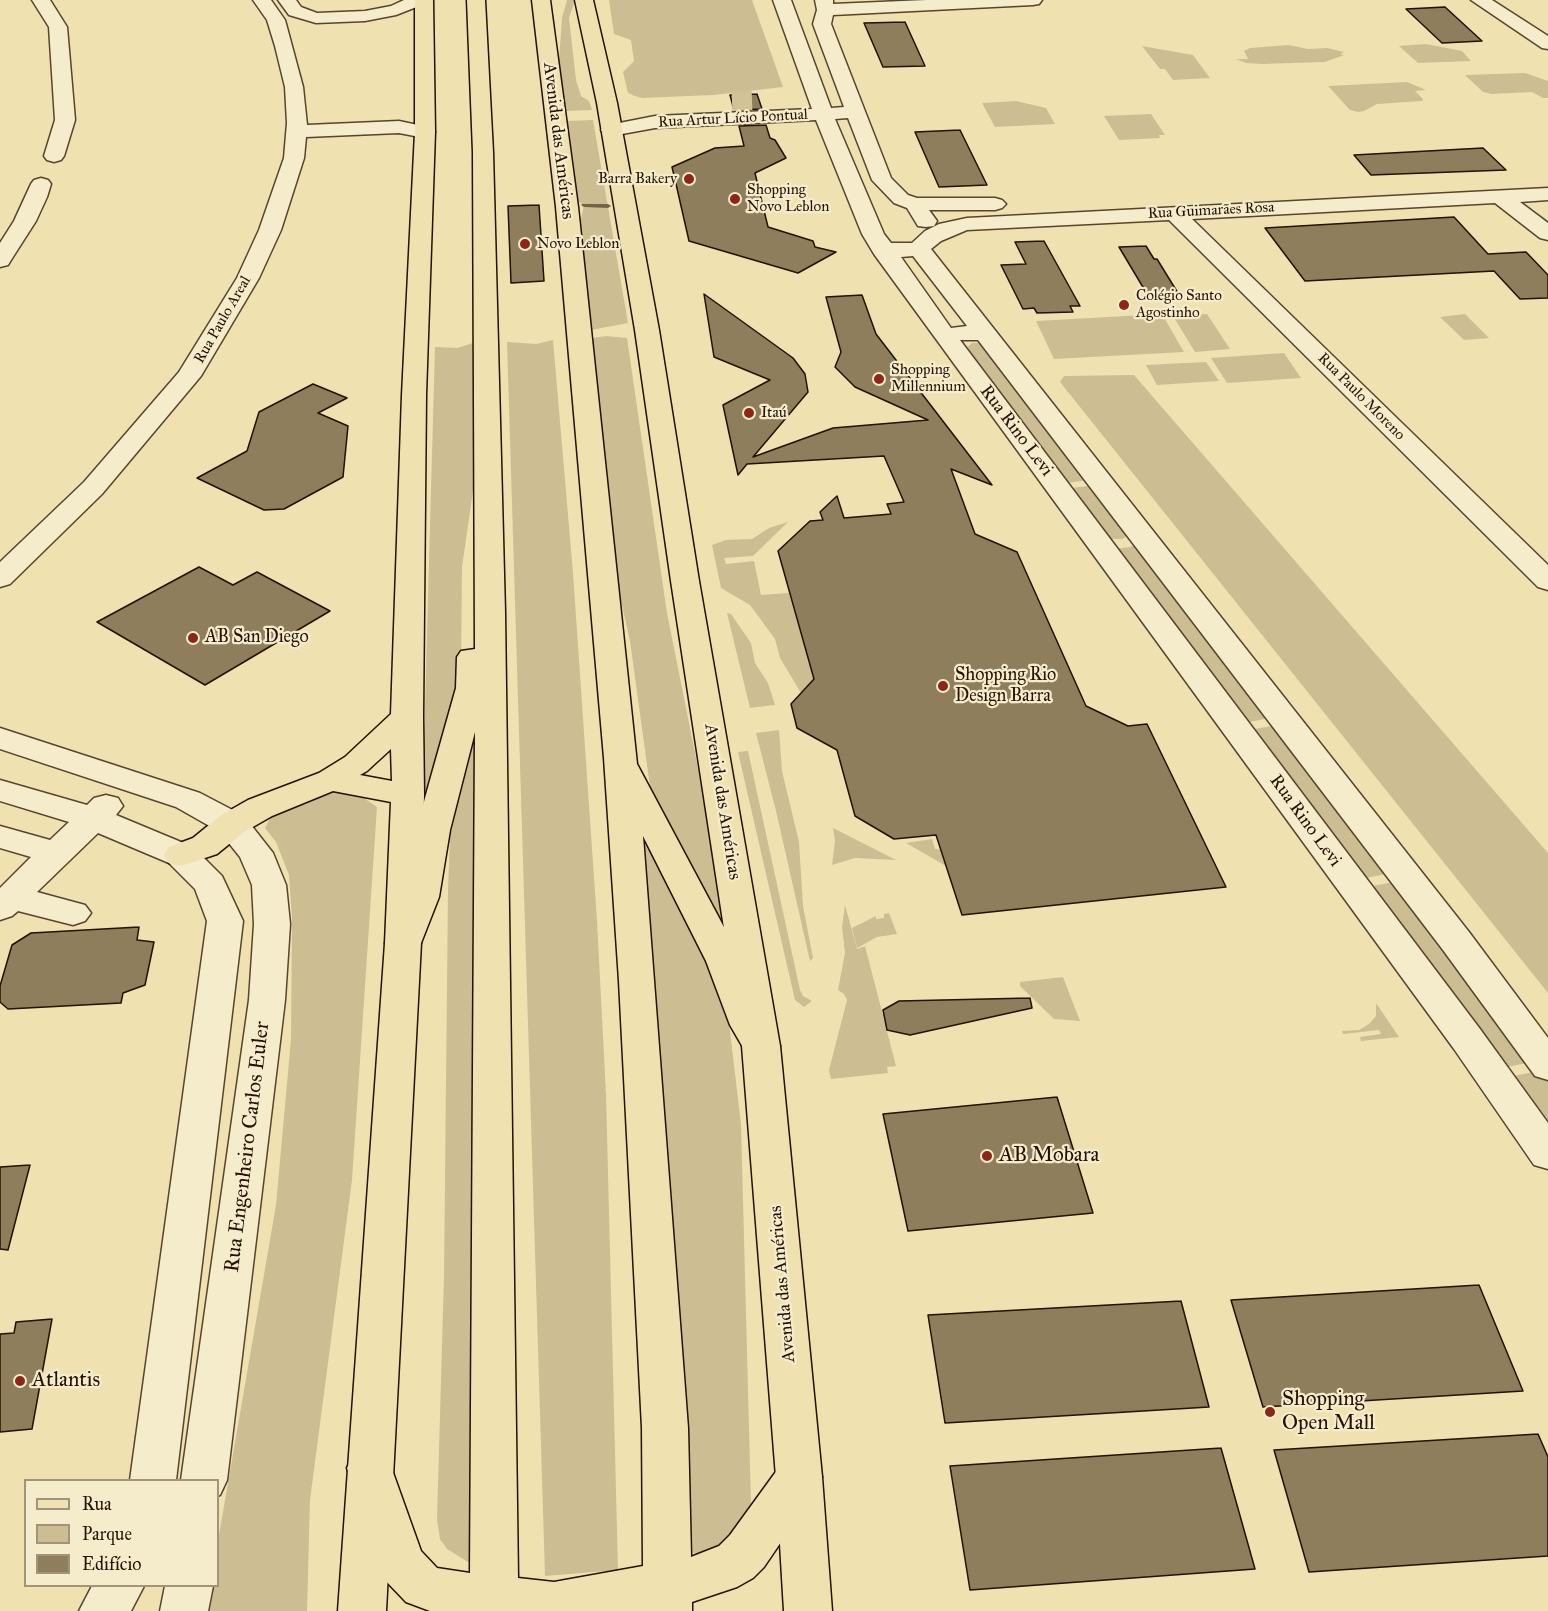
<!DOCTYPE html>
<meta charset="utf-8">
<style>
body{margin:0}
#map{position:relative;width:1548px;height:1611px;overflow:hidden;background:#efe2b0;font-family:"IM FELL Great Primer",serif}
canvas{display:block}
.legend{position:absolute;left:24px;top:1479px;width:195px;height:108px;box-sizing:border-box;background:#f5eccc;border:2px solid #a1947b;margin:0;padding:8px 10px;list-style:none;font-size:18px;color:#241101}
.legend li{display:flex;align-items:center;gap:12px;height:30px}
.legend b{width:30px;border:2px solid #a1947b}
</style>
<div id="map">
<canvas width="1548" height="1611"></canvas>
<ul class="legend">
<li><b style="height:8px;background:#efe2b0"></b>Rua</li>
<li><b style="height:16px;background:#ccbe92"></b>Parque</li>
<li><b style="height:16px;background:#8e7e5c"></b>Edifício</li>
</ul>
</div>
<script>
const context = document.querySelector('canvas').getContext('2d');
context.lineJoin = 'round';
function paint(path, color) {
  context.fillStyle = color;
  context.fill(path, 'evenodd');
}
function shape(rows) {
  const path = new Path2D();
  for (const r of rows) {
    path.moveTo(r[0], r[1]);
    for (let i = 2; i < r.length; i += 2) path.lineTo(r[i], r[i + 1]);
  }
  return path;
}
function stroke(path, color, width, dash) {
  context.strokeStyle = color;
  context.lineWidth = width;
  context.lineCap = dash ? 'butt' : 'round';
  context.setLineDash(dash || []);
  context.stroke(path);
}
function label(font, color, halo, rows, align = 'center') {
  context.font = font + ' "IM FELL Great Primer",serif';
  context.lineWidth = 4.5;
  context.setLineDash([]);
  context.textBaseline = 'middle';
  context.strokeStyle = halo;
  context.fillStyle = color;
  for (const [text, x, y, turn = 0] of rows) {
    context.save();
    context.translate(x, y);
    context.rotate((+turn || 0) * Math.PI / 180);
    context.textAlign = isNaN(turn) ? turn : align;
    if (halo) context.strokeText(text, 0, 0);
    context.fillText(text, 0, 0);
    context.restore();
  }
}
const green = shape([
 [567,0,574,0,574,3,569,18,576,80,581,96,589,101,592,110,566,111,567,121,593,120,628,323,586,331,579,227,584,205,573,198,558,74,562,18],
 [609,0,752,0,783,87,713,95,642,98,635,96,628,93,623,72,634,61,631,40,614,34],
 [1426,44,1462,51,1471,61,1418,63,1399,46],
 [1289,45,1308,49,1327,48,1344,52,1340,54,1344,55,1325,62,1262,64,1246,63,1236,59,1248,59,1244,51,1250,48],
 [1142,46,1193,55,1210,78,1173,80,1165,69,1160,69],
 [1525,73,1548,81,1548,98,1543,98,1532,92,1492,94,1483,92,1465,75],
 [1407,82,1426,90,1415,91,1423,99,1422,101,1377,104,1364,111,1358,112,1350,110,1328,86],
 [1016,101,1046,108,1055,124,995,127,982,103],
 [1151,114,1165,135,1159,135,1160,138,1119,140,1104,116],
 [1162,314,1184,352,1054,359,1036,321],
 [1207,314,1230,349,1195,352,1173,316],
 [1465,314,1489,338,1464,340,1440,317],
 [606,336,627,338,667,613,734,948,651,794,630,641,607,538,586,339],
 [553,340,573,573,597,921,606,1094,618,1570,545,1576,507,342,536,344],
 [476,342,475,477,462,567,461,672,422,814,435,347,457,348],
 [972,343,981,343,1088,480,1067,483,965,349],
 [1284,353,1301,378,1227,383,1211,358],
 [1206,362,1219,381,1157,385,1146,365],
 [1134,375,1548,853,1548,993,1060,382,1064,376],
 [1095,485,1133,533,1122,539,1107,539,1071,488],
 [788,522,753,556,724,558,726,564,754,561,761,595,789,593,814,679,801,693,780,658,775,639,750,605,721,588,712,545,726,540,752,539,769,528],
 [1140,542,1274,717,1244,723,1114,549,1130,547],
 [727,613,731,614,751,643,755,663,768,683,775,705,750,708],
 [476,718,473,1565,447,1549,440,1539,437,1520,444,1276,448,890,450,836,453,803],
 [1277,725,1391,873,1361,879,1249,730],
 [779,730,782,771,799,842,803,906,813,958,810,961,776,811,756,733],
 [748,751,800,990,803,996,812,1001,804,1007,795,1000,738,752],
 [330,788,358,794,377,807,352,1180,310,1500,307,1611,199,1611,209,1586,218,1586,218,1541,276,1205,291,1039,292,918,289,875,276,842,265,828,272,814],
 [833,828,896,860,855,858,832,865,835,841],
 [932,839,935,849,952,850,941,851,946,866,906,843],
 [649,845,698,937,727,1006,741,1124,751,1504,747,1524,734,1540,701,1554,689,1552,641,846],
 [1399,881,1536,1061,1503,1068,1367,887],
 [845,905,857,949,865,946,896,1066,887,1067,888,1073,831,1079,829,1070,847,1000,844,994,838,990,845,953,842,927],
 [889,913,897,934,877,937,857,948,852,928,876,916,876,919,884,918,884,914],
 [1063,977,1080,1021,1054,1019,1020,986,1020,982],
 [1376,1003,1399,1037,1361,1041,1360,1037,1381,1034,1379,1030,1343,1034,1342,1031,1359,1030,1369,1024,1376,1016],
 [1543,1070,1548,1077,1548,1135,1509,1077]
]);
const stream = shape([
 [582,204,608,204,611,206,608,208,584,207,581,205,582,204]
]);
const building = shape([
 [1445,7,1482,41,1442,43,1406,9,1445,7],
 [905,22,925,66,883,67,864,23,905,22],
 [757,94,762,109,734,110,730,95,757,94],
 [766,125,770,138,775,140,786,158,755,173,768,227,813,241,815,247,836,252,798,273,689,241,676,184,672,167,715,148,744,146,739,126,766,125],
 [960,130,987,185,939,187,915,132,960,130],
 [1483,148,1506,170,1371,175,1354,155,1483,148],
 [539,205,544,281,511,283,508,206,539,205],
 [1454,217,1488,254,1526,252,1548,275,1548,298,1520,299,1494,271,1305,281,1265,228,1454,217],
 [1044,241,1080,306,1070,306,1073,312,1037,313,1034,308,1023,309,1001,265,1026,264,1015,242,1044,241],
 [1146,246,1154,259,1157,259,1181,298,1150,299,1119,247,1146,246],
 [704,294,793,358,805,374,808,392,753,457,833,428,928,420,855,387,835,367,841,352,826,297,862,295,876,334,992,485,951,469,975,534,1017,552,1086,706,1128,726,1147,724,1226,887,962,915,936,835,894,839,855,816,837,750,797,728,791,704,814,679,778,551,810,521,823,520,820,512,837,496,844,518,891,514,887,504,904,502,884,456,747,464,738,475,723,405,770,380,714,357,704,294],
 [313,384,347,398,318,413,348,426,343,477,284,509,264,510,197,478,247,451,259,412,313,384],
 [199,567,233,585,257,572,330,611,205,685,97,622,199,567],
 [139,927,137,940,154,942,145,985,123,993,121,1003,8,1009,0,1002,0,986,12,945,31,933,139,927],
 [1030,998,1032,1008,910,1035,887,1030,883,1010,899,1001,1030,998],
 [1057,1097,1093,1213,908,1231,883,1114,1057,1097],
 [30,1165,8,1250,0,1249,0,1167,30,1165],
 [1479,1285,1523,1391,1263,1407,1231,1300,1479,1285],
 [1181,1301,1209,1407,945,1423,928,1315,1181,1301],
 [52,1319,32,1429,0,1432,0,1334,14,1333,16,1322,52,1319],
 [1538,1434,1548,1457,1548,1556,1309,1572,1274,1450,1538,1434],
 [1221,1448,1255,1569,970,1590,950,1466,1221,1448]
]);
const minorTunnel = shape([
 [732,101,761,100]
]);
const minor = shape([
 [32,0,50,0,67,27,75,120,64,156,61,160,54,162,47,160,44,156,55,120,49,27,32,0],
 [253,0,271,0,285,20,303,87,307,125,399,121,432,128,435,132,432,136,425,138,399,133,306,137,304,158,281,230,259,278,201,376,102,494,10,584,0,587,0,562,84,482,179,372,237,278,259,230,284,158,287,123,285,87,275,46,267,20,253,0],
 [278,0,296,0,301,7,317,13,365,11,391,6,404,0,427,0,424,4,396,15,365,21,316,23,289,15,278,0],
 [773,0,791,0,831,108,844,107,813,24,817,10,815,0,833,0,833,4,926,0,1042,0,1039,4,1033,5,833,15,831,24,891,178,908,195,917,198,995,198,1002,200,1006,204,1002,208,995,210,929,210,937,221,934,226,926,227,918,226,907,208,894,203,872,180,848,118,835,119,884,234,891,243,912,243,925,231,939,224,967,218,1548,188,1548,200,1520,202,1548,223,1548,240,1540,238,1495,203,1192,219,1548,565,1548,590,1538,587,1169,220,967,230,941,241,931,249,1469,932,1548,1038,1548,1080,1535,1076,1443,950,978,340,960,340,1480,1029,1548,1123,1548,1169,1534,1165,1454,1049,874,254,862,234,816,120,655,128,611,136,604,134,601,130,604,126,655,116,812,109,773,0],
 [913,256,967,326,951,328,901,257,913,256],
 [1471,0,1492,0,1548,36,1548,49,1542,48,1471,0],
 [41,178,48,180,51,184,47,197,36,221,11,260,8,265,0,267,0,243,14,221,31,184,34,180,41,178],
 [0,728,200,793,244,816,273,853,286,885,290,924,285,1000,227,1480,220,1495,218,1496,218,1480,181,1480,249,1000,254,924,252,885,240,857,220,832,176,807,0,749,0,728],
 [0,780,87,805,94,798,106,795,118,798,123,806,116,815,193,847,222,876,243,921,176,1480,130,1480,207,921,195,889,169,863,98,833,37,892,85,905,91,913,85,921,73,925,18,911,12,916,0,920,0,888,31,857,0,848,0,826,50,840,69,822,0,801,0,780],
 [92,1586,144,1586,131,1611,79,1611,92,1586],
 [165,1586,213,1586,208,1611,160,1611,165,1586]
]);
const major = shape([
 [415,0,433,0,435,132,426,395,423,717,424,795,421,943,386,1611,338,1611,385,943,391,802,333,791,272,816,244,832,217,854,181,866,169,863,164,855,169,847,193,838,220,816,248,800,319,773,345,757,391,714,402,395,415,132,415,0],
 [391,749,392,781,360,775,367,771,391,749],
 [575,0,593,0,617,103,659,330,699,581,780,1046,822,1477,832,1611,784,1611,776,1477,742,1046,671,581,635,330,597,103,575,0]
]);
const highway = shape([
 [467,0,485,0,493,152,505,612,518,1578,554,1582,643,1566,642,1428,619,981,604,758,556,207,532,0,550,0,578,207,637,764,742,961,767,1024,780,1046,774,1056,761,1060,748,1056,730,1025,706,961,643,836,688,1428,691,1557,719,1546,730,1535,783,1462,799,1456,815,1462,822,1477,815,1492,764,1567,753,1578,737,1587,692,1602,692,1611,430,1611,406,1602,384,1579,377,1563,347,1468,354,1453,370,1447,386,1453,421,1551,437,1568,470,1573,475,732,450,830,439,897,421,943,416,952,403,955,390,952,385,943,405,897,416,830,456,688,457,657,461,651,475,649,473,152,467,0]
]);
const markers = [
 [689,179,6,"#8f2418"],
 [735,199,6,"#8f2418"],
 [525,244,6,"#8f2418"],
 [1124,305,6,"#8f2418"],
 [879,379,6,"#8f2418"],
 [749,413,6,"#8f2418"],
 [193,638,6,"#8f2418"],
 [943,686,6,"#8f2418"],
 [987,1156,6,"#8f2418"],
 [20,1381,6,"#8f2418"],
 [1270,1412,6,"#8f2418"]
];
const farStreetnames = [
 ["Rua Artur Lício Pontual",733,119,-3],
 ["Rua Guimarães Rosa",1211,211,-3],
 ["Rua Paulo Areal",223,320,-60],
 ["Rua Paulo Moreno",1361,397,45]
];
const farPoinames = [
 ["Barra Bakery",677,179,"right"],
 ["Shopping",747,190],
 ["Novo Leblon",747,207],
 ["Novo Leblon",537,244],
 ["Colégio Santo",1136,296],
 ["Agostinho",1136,313],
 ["Shopping",891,370],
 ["Millennium",891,387],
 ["Itaú",761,413]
];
const streetNames = [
 ["Avenida das Américas",558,141,83],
 ["Rua Rino Levi",1016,431,53],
 ["Avenida das Américas",722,802,81],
 ["Rua Rino Levi",1305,821,54],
 ["Avenida das Américas",783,1284,-95]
];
const poiNames = [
 ["AB San Diego",205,638],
 ["Shopping Rio",955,676],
 ["Design Barra",955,697]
];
const nearStreetnames = [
 ["Rua Engenheiro Carlos Euler",248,1147,-83]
];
const nearPoinames = [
 ["AB Mobara",999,1156],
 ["Atlantis",32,1381],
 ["Shopping",1282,1400],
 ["Open Mall",1282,1424]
];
paint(green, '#ccbe92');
paint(stream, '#746446');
paint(building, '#8e7e5c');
stroke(building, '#241101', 1.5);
stroke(minorTunnel, '#d1c396', 20, [20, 10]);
stroke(minor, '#57452d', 3);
stroke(major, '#241101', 3);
stroke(highway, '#241101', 3);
paint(minor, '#f5eccc');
paint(major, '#efe2b0');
paint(highway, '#efe2b0');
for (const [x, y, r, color] of markers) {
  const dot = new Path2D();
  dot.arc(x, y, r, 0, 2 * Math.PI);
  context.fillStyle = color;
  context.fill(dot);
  stroke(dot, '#f5eccc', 2);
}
label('15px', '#241101', '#f5eccc', farStreetnames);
label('15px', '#241101', '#f5eccc', farPoinames, 'left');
label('18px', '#241101', '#f5eccc', streetNames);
label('18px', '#241101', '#f5eccc', poiNames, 'left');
label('21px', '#241101', '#f5eccc', nearStreetnames);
label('21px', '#241101', '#f5eccc', nearPoinames, 'left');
</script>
